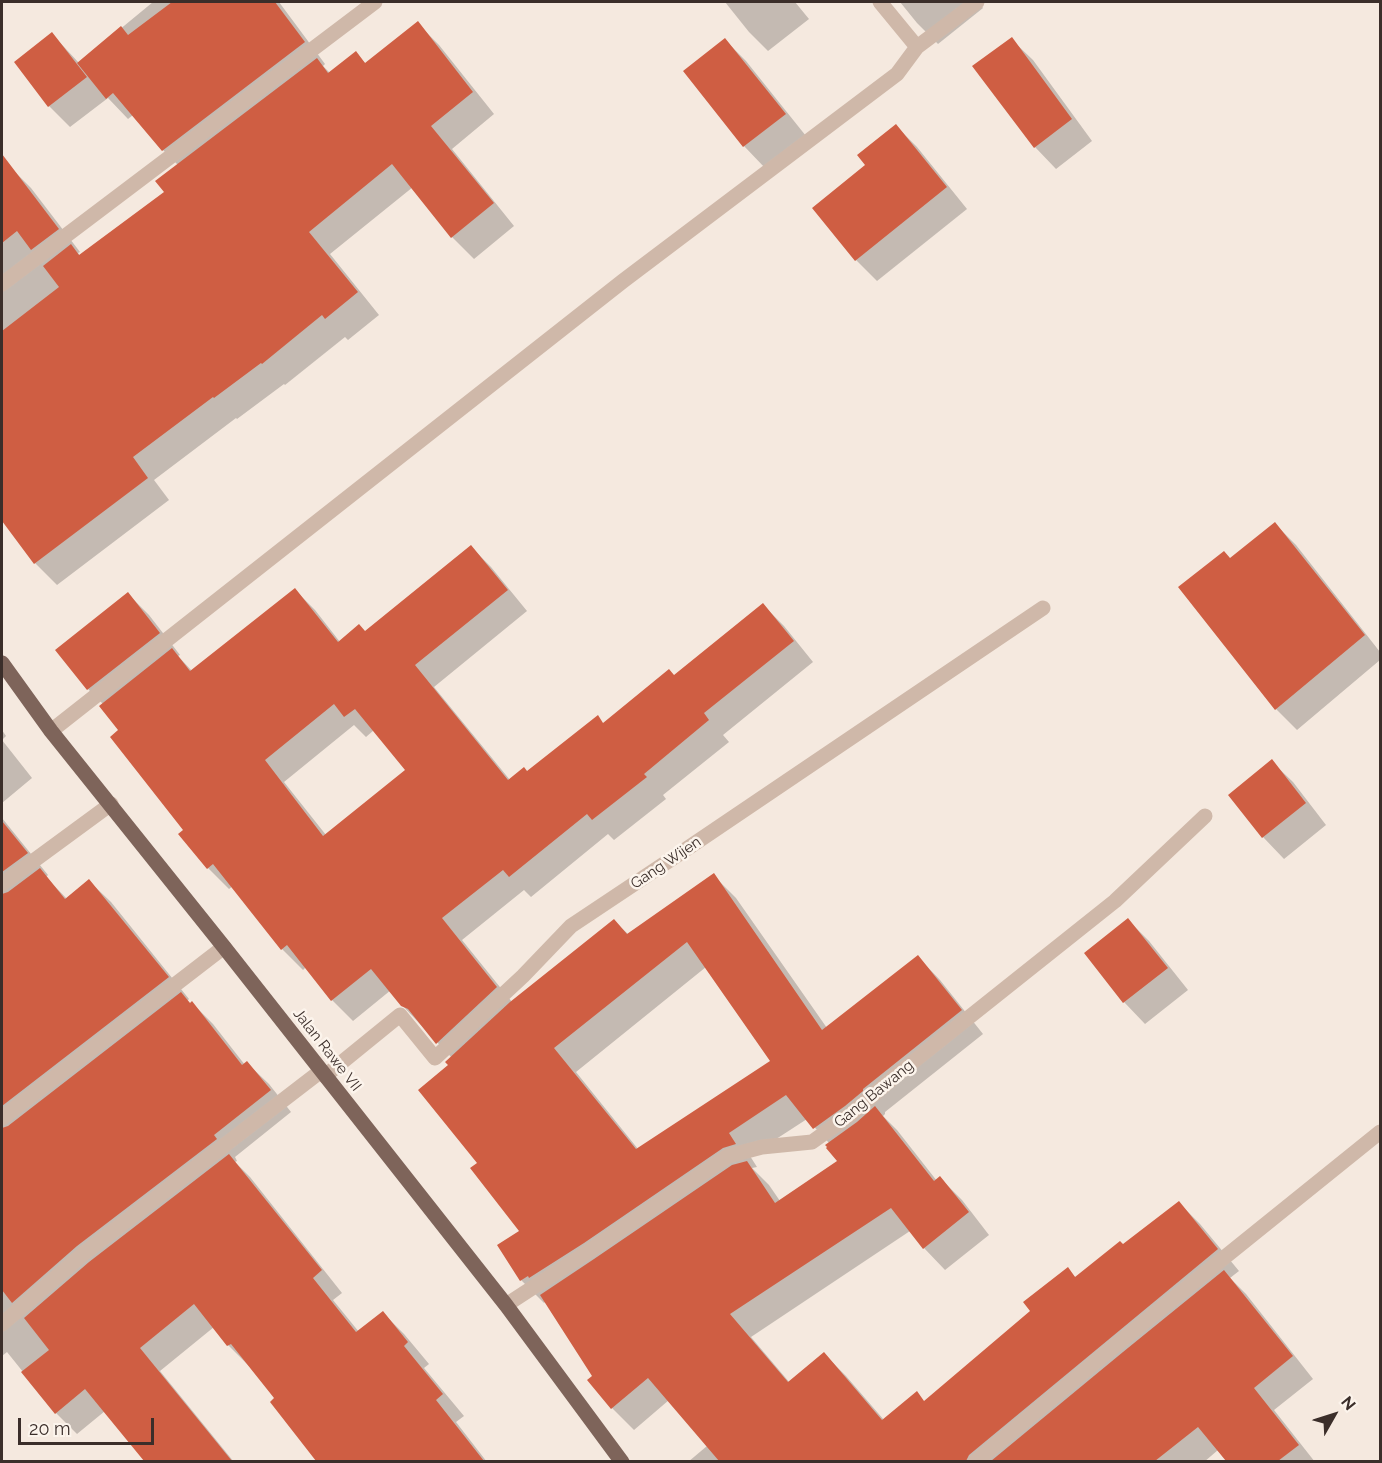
<!DOCTYPE html>
<style>
body{margin:0}
#map{position:relative;width:1382px;height:1463px;overflow:hidden;background:#f5e9df;font-family:Raleway,sans-serif}
canvas{display:block}
.frame{position:absolute;inset:0;border:3px solid #3b2e2a;pointer-events:none}
.north{position:absolute;left:1304px;top:1385px;width:60px;height:60px;-webkit-text-stroke:4px #fcf4ec;paint-order:stroke;rotate:51deg;font-size:16px;font-weight:700;line-height:24px;text-align:center;color:#3b2e2a}
.north::after{content:'';display:block;margin:auto;width:21px;height:27px;background:#3b2e2a;clip-path:polygon(50% 0,100% 100%,50% 72%,0 100%)}
.scale{position:absolute;left:18px;top:1418px;width:136px;height:27px;box-sizing:border-box;border:3px solid #3b2e2a;border-top:0;padding-left:8px;font-size:18px;line-height:21px;white-space:nowrap;color:#3b2e2a;-webkit-text-stroke:4px #fcf4ec;paint-order:stroke}
</style>
<div id="map">
<canvas width="1382" height="1463"></canvas>
<div class="frame"></div>
<div class="north">N</div>
<div class="scale">20 m</div>
</div>
<script>
const context = document.querySelector('canvas').getContext('2d');
context.lineJoin = 'round';
function paint(path, color) {
  context.fillStyle = color;
  context.fill(path, 'evenodd');
}
function shape(rows) {
  const path = new Path2D();
  for (const r of rows) {
    path.moveTo(r[0], r[1]);
    for (let i = 2; i < r.length; i += 2) path.lineTo(r[i], r[i + 1]);
  }
  return path;
}
function stroke(path, color, width, dash) {
  context.strokeStyle = color;
  context.lineWidth = width;
  context.lineCap = dash ? 'butt' : 'round';
  context.setLineDash(dash || []);
  context.stroke(path);
}
function label(font, color, halo, rows, align = 'center') {
  context.font = font + ' Raleway,sans-serif';
  context.lineWidth = 5;
  context.setLineDash([]);
  context.textBaseline = 'middle';
  context.strokeStyle = halo;
  context.fillStyle = color;
  for (const [text, x, y, turn = 0] of rows) {
    context.save();
    context.translate(x, y);
    context.rotate((+turn || 0) * Math.PI / 180);
    context.textAlign = isNaN(turn) ? turn : align;
    if (halo) context.strokeText(text, 0, 0);
    context.fillText(text, 0, 0);
    context.restore();
  }
}
const shadow = shape([
 [153,2,279,2,325,64,323,66,330,73,356,53,366,64,417,23,439,45,494,114,452,149,514,226,474,259,452,237,413,187,330,254,379,315,348,340,345,337,285,385,284,384,237,419,236,418,154,480,169,500,57,585,35,563,2,519,2,161,7,167,9,166,31,188,80,252,78,253,80,256,166,192,178,165,163,150,133,115,128,119,108,98,70,127,49,106,52,34,79,63],
 [725,2,795,2,809,19,768,51,749,32],
 [900,2,984,2,980,4,983,8,938,44,917,23],
 [1011,39,1033,60,1092,141,1056,169,1035,147,974,67],
 [725,40,746,61,806,136,765,168,744,146,685,72],
 [896,126,917,147,967,209,877,281,856,260,867,165],
 [1275,524,1296,545,1380,652,1380,660,1297,730,1276,709,1230,559],
 [471,547,491,567,527,611,434,687,510,780,527,773,674,677,763,605,784,626,813,662,723,735,729,742,663,795,666,799,614,840,608,834,531,897,524,890,462,940,512,1002,614,921,628,934,713,875,736,898,827,1028,918,957,940,980,983,1034,885,1112,885,1114,883,1116,897,1130,937,1181,940,1178,962,1200,989,1235,945,1270,924,1248,910,1231,751,1337,790,1383,824,1354,846,1376,884,1420,925,1402,1032,1311,1068,1269,1076,1278,1123,1246,1179,1203,1200,1224,1239,1271,1230,1278,1246,1294,1313,1379,1274,1410,1315,1462,1227,1462,1218,1450,1204,1462,688,1462,707,1446,669,1400,634,1430,612,1408,589,1380,594,1376,546,1301,544,1303,521,1280,521,1231,479,1163,450,1066,452,1058,402,1005,391,990,353,1021,332,1000,306,967,303,970,282,949,233,886,229,889,208,868,181,834,185,831,103,704,88,689,57,650,128,594,149,615,180,655,178,656,192,671,295,590,315,610,340,642,365,632],
 [354,725,366,737,374,730,407,771,326,835,284,782],
 [706,967,772,1062,638,1149,576,1072],
 [807,1119,829,1143,839,1162,780,1201,769,1185,752,1168,757,1167,750,1156],
 [2,730,6,736,2,740],
 [2,740,32,778,2,803],
 [1271,761,1293,782,1326,825,1284,859,1263,837,1230,795],
 [2,818,48,875,46,877,67,899,89,881,111,902,189,999,187,1001,191,1004,192,1003,213,1024,245,1065,247,1063,269,1084,291,1112,235,1157,237,1161,235,1162,250,1177,342,1293,333,1300,359,1332,383,1313,404,1334,429,1364,424,1368,464,1416,456,1422,487,1462,319,1462,272,1402,276,1399,250,1367,228,1345,214,1327,160,1371,234,1462,146,1462,105,1411,77,1434,56,1413,7,1352,2,1356,2,1041,12,1032,2,1019],
 [1128,920,1149,941,1188,990,1145,1024,1124,1002,1086,954]
]);
const building = shape([
 [172,2,275,2,305,42,162,151,113,93,106,99,77,63,121,26,128,35],
 [418,21,473,92,431,126,494,203,451,238,392,164,309,232,358,292,325,319,322,315,262,364,261,363,214,398,213,397,133,457,148,478,34,564,2,521,2,331,59,287,43,266,71,244,79,255,164,192,155,181,317,58,328,73,356,51,365,63],
 [52,32,87,77,48,107,14,62],
 [1012,37,1072,119,1034,148,972,66],
 [725,38,786,114,743,147,683,71],
 [896,124,947,187,855,261,812,208,865,165,857,155],
 [2,154,59,229,31,250,17,231,2,243],
 [1275,522,1365,635,1275,710,1178,587,1224,551,1230,558],
 [471,545,508,590,415,665,508,780,524,767,527,771,598,715,603,723,669,669,674,675,763,603,794,641,704,713,709,720,644,774,647,777,592,820,587,814,509,877,503,870,442,918,497,987,436,1044,408,1009,401,1006,371,969,331,1001,287,945,281,950,213,864,207,869,178,834,183,830,110,737,118,730,99,706,172,648,190,671,295,588,338,642,359,624,365,631],
 [334,704,344,717,355,709,405,770,323,836,265,760],
 [128,592,160,633,87,690,55,650],
 [1272,759,1306,803,1262,838,1228,795],
 [2,821,28,853,2,872],
 [40,868,65,899,89,879,169,977,2,1106,2,894,8,892],
 [714,873,822,1030,918,955,962,1010,863,1089,863,1091,845,1106,813,1129,786,1095,729,1133,736,1144,723,1148,584,1243,529,1278,528,1276,520,1281,497,1245,519,1231,470,1168,477,1163,418,1090,448,1065,445,1062,510,1002,614,919,627,934],
 [687,942,770,1061,636,1149,554,1048],
 [1128,918,1168,968,1123,1003,1084,953],
 [181,992,190,1003,192,1001,242,1065,247,1061,271,1090,214,1135,217,1139,77,1246,12,1303,2,1290,2,1128,8,1126],
 [875,1106,934,1181,940,1176,969,1212,923,1249,891,1208,730,1314,788,1382,824,1352,882,1420,917,1391,924,1401,1030,1311,1023,1302,1068,1267,1075,1277,1120,1241,1123,1244,1179,1201,1218,1249,969,1455,966,1461,719,1461,648,1378,611,1409,587,1380,592,1376,540,1295,594,1259,732,1165,747,1161,775,1203,837,1161,826,1148,827,1147,825,1145,857,1122],
 [229,1154,322,1270,313,1278,356,1332,383,1311,408,1342,404,1346,443,1394,436,1400,484,1461,316,1461,270,1402,274,1398,231,1344,227,1346,194,1304,140,1348,232,1461,144,1461,85,1389,55,1414,21,1372,49,1350,24,1318,89,1262],
 [1224,1270,1293,1356,1254,1388,1299,1445,1278,1461,1226,1461,1198,1427,1155,1461,991,1461,1123,1352]
]);
const minor = shape([
 [880,2,917,47,977,2],
 [2,284,375,2],
 [51,731,623,281,897,74,917,47],
 [2,884,111,804],
 [325,1076,400,1015,435,1058,523,976,571,926,682,852,1043,608],
 [2,1118,224,947],
 [506,1305,589,1251,728,1156,762,1147,812,1142,851,1114,894,1077,1115,901,1205,816],
 [2,1324,83,1254,321,1071],
 [975,1462,1117,1344,1380,1132]
]);
const major = shape([
 [2,663,51,731,224,947,506,1305,622,1462]
]);
const streetNames = [
 ["Gang Wijen",666,863,-34],
 ["Jalan Rawe VII",327,1050,52],
 ["Gang Bawang",874,1094,-39]
];
paint(shadow, '#0003');
paint(building, '#cf5e43');
stroke(minor, '#cfb8a9', 15);
stroke(major, '#7e645a', 15);
label('15px', '#3b2e2a', '#fcf4ec', streetNames);
</script>
